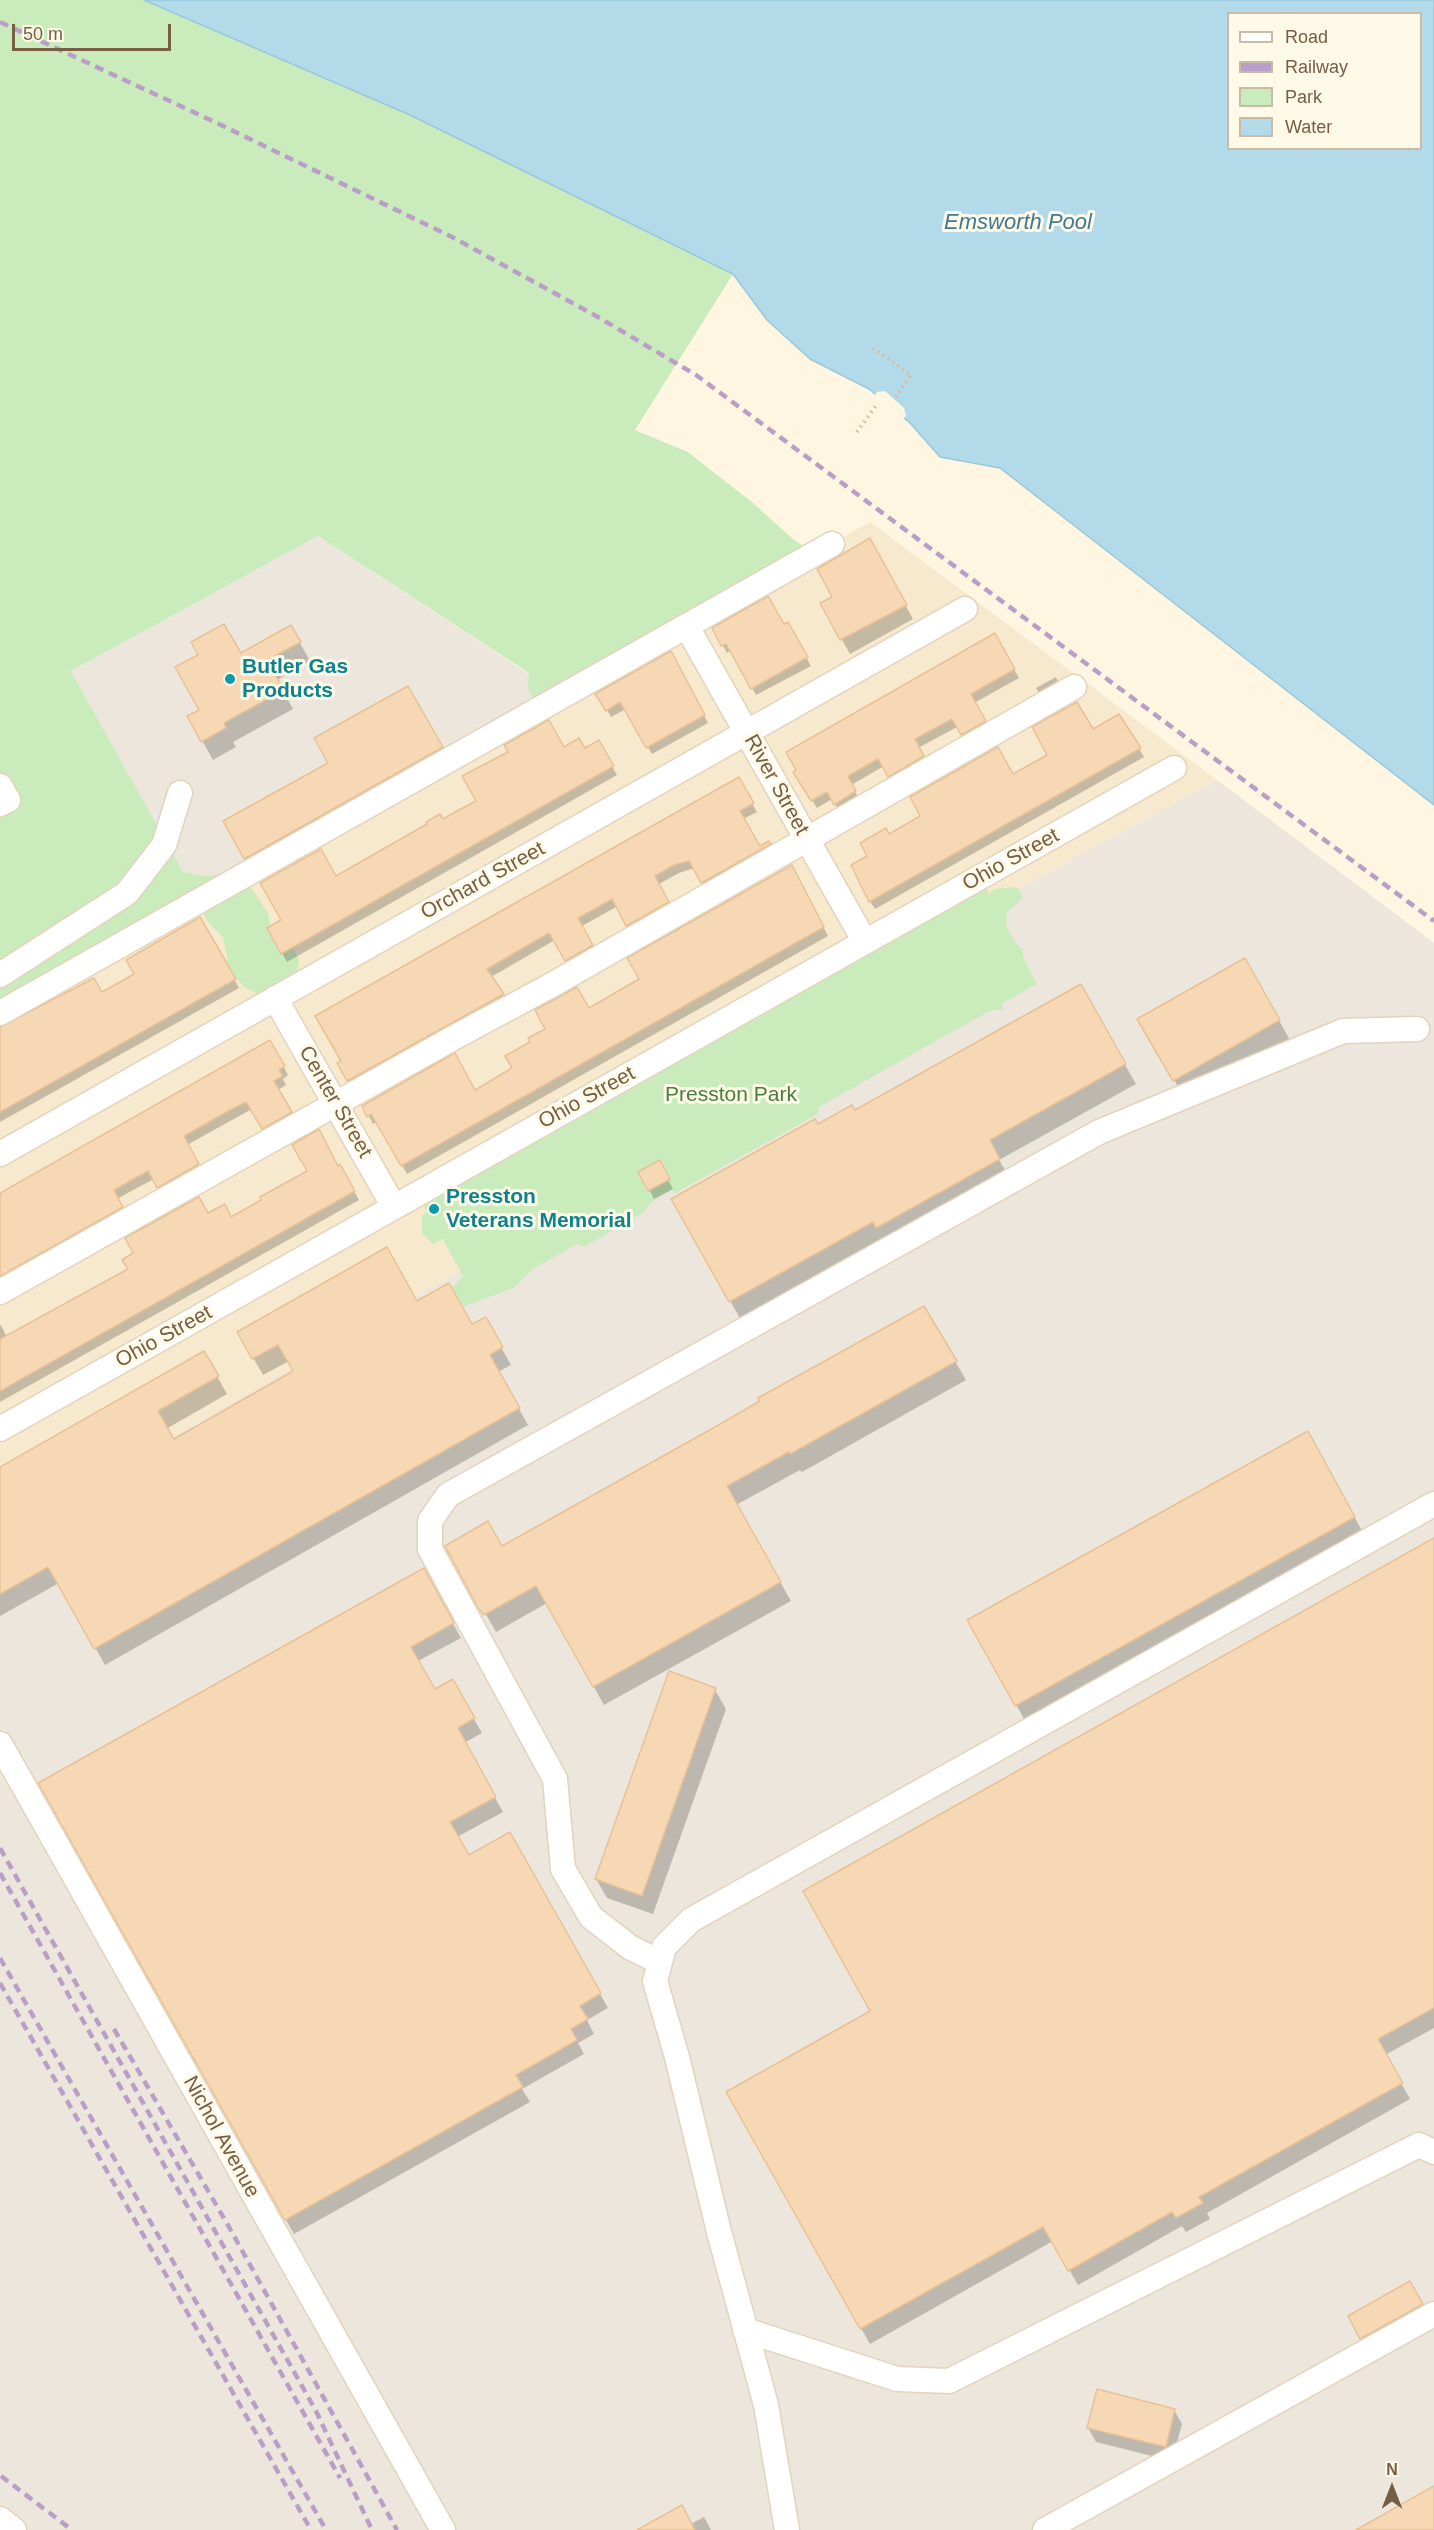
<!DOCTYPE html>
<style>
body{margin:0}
#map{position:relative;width:1434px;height:2530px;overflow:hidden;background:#fef6e0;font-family:Helvetica,sans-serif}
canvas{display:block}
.legend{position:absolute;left:1227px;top:12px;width:195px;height:138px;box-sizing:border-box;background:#fff9e8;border:2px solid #c8bba7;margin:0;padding:8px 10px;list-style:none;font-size:18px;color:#765e45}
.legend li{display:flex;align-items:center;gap:12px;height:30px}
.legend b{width:30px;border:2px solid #c8bba7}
.north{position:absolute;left:1362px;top:2458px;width:60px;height:60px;-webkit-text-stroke:4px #fff9e8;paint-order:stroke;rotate:0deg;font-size:16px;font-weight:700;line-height:24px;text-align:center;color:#765e45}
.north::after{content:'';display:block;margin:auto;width:21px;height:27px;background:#765e45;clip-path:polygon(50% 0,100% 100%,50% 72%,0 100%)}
.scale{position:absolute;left:12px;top:24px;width:159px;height:27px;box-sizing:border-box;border:3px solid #765e45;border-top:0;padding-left:8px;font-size:18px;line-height:21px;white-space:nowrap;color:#765e45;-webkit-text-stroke:4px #fff9e8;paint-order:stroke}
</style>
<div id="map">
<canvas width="1434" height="2530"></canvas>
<ul class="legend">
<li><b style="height:8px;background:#fff"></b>Road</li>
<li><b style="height:8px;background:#ba9ec7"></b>Railway</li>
<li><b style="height:16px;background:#caecbd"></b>Park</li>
<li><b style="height:16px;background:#b3dae9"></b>Water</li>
</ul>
<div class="north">N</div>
<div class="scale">50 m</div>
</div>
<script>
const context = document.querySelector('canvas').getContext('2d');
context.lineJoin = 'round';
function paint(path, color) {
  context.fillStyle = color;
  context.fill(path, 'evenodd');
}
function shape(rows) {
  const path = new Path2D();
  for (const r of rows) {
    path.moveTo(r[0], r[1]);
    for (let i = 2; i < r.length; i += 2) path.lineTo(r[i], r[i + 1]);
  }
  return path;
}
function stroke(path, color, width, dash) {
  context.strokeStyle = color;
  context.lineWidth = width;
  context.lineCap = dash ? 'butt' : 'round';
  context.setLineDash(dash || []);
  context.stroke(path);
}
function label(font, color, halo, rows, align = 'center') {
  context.font = font + ' Helvetica,sans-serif';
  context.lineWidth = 6;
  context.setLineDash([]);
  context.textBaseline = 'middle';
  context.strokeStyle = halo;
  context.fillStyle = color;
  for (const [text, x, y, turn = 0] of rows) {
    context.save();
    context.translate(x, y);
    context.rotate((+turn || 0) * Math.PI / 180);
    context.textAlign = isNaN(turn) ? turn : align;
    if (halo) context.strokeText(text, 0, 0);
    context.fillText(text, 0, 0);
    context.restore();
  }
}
const residential = shape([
 [870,522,1217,780,994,902,1037,984,461,1272,0,1537,0,1013]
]);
const industrial = shape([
 [318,536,549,687,557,700,198,900,71,671],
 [1217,780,1434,943,1434,2530,0,2530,0,1537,461,1271,1037,984,994,902]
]);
const green = shape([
 [0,0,144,0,410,115,733,274,635,430,688,452,753,503,794,540,815,553,533,699,528,688,529,673,318,536,71,671,183,872,207,876,228,873,247,882,268,913,270,925,289,938,299,961,294,984,267,999,244,987,229,968,223,937,207,921,200,907,0,1013],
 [1017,887,1023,898,1007,912,1006,926,1016,943,1023,950,1023,957,1037,984,1003,1003,1002,1010,991,1010,819,1107,818,1114,675,1193,672,1190,650,1203,644,1212,584,1247,577,1244,533,1269,515,1287,463,1307,452,1288,463,1276,443,1239,433,1244,422,1233,422,1216,427,1212,424,1206,437,1199,438,1183,512,1153,514,1155,899,938,903,928,922,917,930,920,986,888,989,894,996,889]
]);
const water = shape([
 [144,0,1434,0,1434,805,1000,468,940,457,910,423,869,389,810,359,767,320,733,274,410,115,144,0],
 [1228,14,1420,14,1420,148,1228,148,1228,14]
]);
const pier = shape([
 [885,391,904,408,906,416,902,420,874,397,877,392]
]);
const shadow = shape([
 [878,554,913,619,850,654,822,604,834,598],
 [787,624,811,666,756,695,731,650,727,653,714,629],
 [291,627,310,661,277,680,293,709,233,742,236,747,213,760,189,717,201,710,240,655],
 [994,635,1019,678,974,703,989,730,967,743,957,727,918,748,927,765,894,784,884,766,851,785,860,800,840,812,832,799,817,808,795,773],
 [671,653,708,723,652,754,626,709,611,717,598,694],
 [1056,677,1059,684,1040,695,1036,688],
 [408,688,452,767,256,877,225,821,330,763],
 [1119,716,1144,757,875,909,870,901,869,856,889,836,1013,776],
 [598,742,617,775,287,962,269,929,283,921,335,877,460,811],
 [738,779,757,812,743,819,759,848,769,843,774,852,707,890,695,868,679,873,659,884,672,910,632,933,618,906,582,926,597,953,571,968,555,940,491,977,507,1003,353,1088,339,1063],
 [796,875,828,936,407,1174,377,1122,373,1124,364,1106,475,1092,514,1069,588,1010,641,979],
 [200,919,239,988,0,1122,0,1027,101,994,136,975],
 [1245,960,1290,1040,1185,1099,1140,1019],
 [1080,986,1136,1084,999,1160,1010,1178,741,1320,673,1200,817,1126,854,1112],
 [270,1042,288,1075,283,1079,286,1085,278,1090,296,1121,268,1137,252,1109,223,1125,187,1145,203,1173,163,1195,154,1179,135,1189,117,1199,126,1216,9,1282,0,1265,0,1194],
 [659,1162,673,1189,654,1199,640,1172],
 [340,1166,359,1200,0,1402,0,1324,7,1337,130,1270,207,1215,231,1219],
 [416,1303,472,1326,485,1319,511,1365,498,1372,528,1425,105,1665,59,1583,0,1616,0,1467,204,1353,227,1394,166,1429,173,1441,295,1372,289,1361,263,1375,239,1333],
 [924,1308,966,1380,802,1472,800,1470,736,1505,791,1601,604,1705,547,1603,496,1632,447,1546,502,1548,716,1429],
 [1307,1433,1365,1536,1027,1724,969,1621],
 [1434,1540,1434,2028,1385,2055,1410,2099,1207,2213,1210,2219,1186,2232,1182,2226,1078,2285,1053,2241,870,2344,728,2092,872,2012],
 [431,1584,461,1638,418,1661,435,1691,460,1695,482,1733,464,1743,503,1812,457,1837,469,1857,509,1834,608,2008,587,2020,594,2034,578,2043,584,2054,522,2089,530,2102,294,2234,40,1784],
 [715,1690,726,1709,653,1914,607,1898,596,1879],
 [1410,2283,1430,2318,1370,2352,1350,2317],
 [1174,2410,1182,2424,1172,2461,1096,2442,1088,2428],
 [704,2517,711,2530,640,2530,691,2524]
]);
const building = shape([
 [870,538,907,605,840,640,820,603,832,597,817,569,870,538],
 [768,596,784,624,788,622,808,657,751,689,726,644,721,646,712,628,768,596],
 [224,624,241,653,291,625,301,642,267,660,284,690,224,723,226,728,201,742,187,716,199,710,175,667,198,655,191,642,224,624],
 [995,633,1015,669,971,694,986,721,961,735,952,719,915,739,924,756,888,777,878,759,848,776,856,791,834,805,827,792,811,801,793,772,796,770,786,752,995,633],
 [671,651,705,715,646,748,620,702,606,711,595,694,671,651],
 [408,686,443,747,244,859,223,821,328,763,314,738,408,686],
 [1077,702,1093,729,1119,714,1141,748,869,902,851,865,867,856,860,843,886,828,889,834,920,816,910,797,998,747,1013,774,1047,755,1032,727,1077,702],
 [549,720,564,747,579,738,585,748,599,740,614,766,281,954,267,928,281,920,260,883,321,849,336,876,427,824,426,822,440,814,443,819,459,810,476,801,462,776,508,752,504,745,549,720],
 [739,777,754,803,740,811,760,846,769,841,771,844,701,883,689,861,674,865,655,876,669,902,626,926,612,899,578,918,593,945,565,961,549,933,487,969,504,994,347,1081,337,1063,341,1061,315,1016,739,777],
 [792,865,824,927,401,1166,371,1114,367,1117,362,1106,455,1053,475,1090,512,1068,505,1056,530,1042,528,1038,545,1029,535,1010,577,987,589,1008,639,979,627,958,792,865],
 [200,917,236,979,0,1112,0,1027,94,978,102,992,134,974,126,960,200,917],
 [1245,958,1280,1020,1173,1081,1137,1019,1245,958],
 [1081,984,1126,1064,990,1140,1000,1159,876,1228,873,1222,729,1302,671,1199,815,1119,818,1124,852,1105,855,1110,1081,984],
 [270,1040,285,1066,279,1070,283,1076,274,1081,292,1112,262,1129,246,1102,232,1109,184,1136,199,1164,157,1188,148,1171,130,1181,114,1190,123,1207,0,1276,0,1193,270,1040],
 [319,1129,338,1166,340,1164,355,1191,0,1391,0,1339,128,1269,122,1260,133,1253,125,1238,199,1197,208,1213,225,1204,231,1217,261,1200,260,1197,307,1171,292,1145,319,1129],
 [660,1160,670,1179,648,1191,638,1172,660,1160],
 [387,1247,417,1301,449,1283,472,1324,486,1317,503,1347,490,1355,520,1408,94,1649,48,1567,0,1594,0,1467,204,1351,219,1376,158,1411,174,1439,293,1371,278,1345,252,1359,237,1332,387,1247],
 [924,1306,957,1361,790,1454,789,1452,727,1486,781,1582,593,1687,536,1586,484,1615,479,1609,445,1546,488,1521,502,1546,715,1427,760,1401,758,1398,924,1306],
 [1308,1431,1355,1517,1015,1706,967,1620,1308,1431],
 [1434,1538,1434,2008,1378,2039,1403,2083,1199,2197,1203,2203,1176,2218,1172,2212,1068,2271,1043,2227,860,2329,726,2092,870,2011,803,1891,1434,1538],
 [424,1568,454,1623,411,1647,435,1689,453,1679,475,1718,458,1728,496,1797,450,1822,469,1855,510,1832,601,1993,580,2006,588,2019,571,2029,577,2040,516,2075,523,2087,285,2220,38,1783,424,1568],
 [669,1671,716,1688,642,1896,595,1879,669,1671],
 [1410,2281,1423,2304,1360,2339,1348,2316,1410,2281],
 [1097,2389,1175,2409,1166,2447,1087,2428,1097,2389],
 [1434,2486,1434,2530,1356,2530,1434,2486],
 [682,2505,695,2530,637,2530,682,2505]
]);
const path = shape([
 [873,348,911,375,894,399],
 [857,432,877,404]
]);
const minor = shape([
 [687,627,865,942],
 [0,786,8,800,0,804],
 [0,975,127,893,164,845,180,793],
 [275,998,394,1207],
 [0,1013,832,544],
 [0,1154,965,609],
 [0,1292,455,1037,550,986,1074,687],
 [0,1429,1174,768],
 [0,1744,443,2530],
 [660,1962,631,1948,591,1917,563,1869,555,1779,430,1549,430,1521,448,1495,1099,1132,1343,1031,1417,1029],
 [745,2330,897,2379,949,2381,1419,2145,1434,2152],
 [0,2519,14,2530],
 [787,2530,766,2405,719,2232,677,2057,655,1981,664,1947,691,1920,1434,1504],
 [1045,2530,1434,2314]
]);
const rail = shape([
 [0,22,219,124,452,237,598,317,696,375,1434,921],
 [0,1848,316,2411,372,2530],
 [0,1873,340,2478],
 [0,1958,326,2530],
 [0,1983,311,2530],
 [114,2029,229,2227,397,2530],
 [1,2476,72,2530]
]);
const markers = [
 [230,679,6,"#0f9aa8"],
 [434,1209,6,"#0f9aa8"]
];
const cultureNames = [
 ["Butler Gas",242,667],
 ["Products",242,691],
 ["Presston",446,1197],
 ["Veterans Memorial",446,1221]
];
const streetNames = [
 ["River Street",776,785,61],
 ["Ohio Street",1011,860,-29],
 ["Orchard Street",483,881,-29],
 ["Ohio Street",587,1098,-29],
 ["Center Street",335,1102,60],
 ["Ohio Street",164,1337,-29],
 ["Nichol Avenue",221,2137,61]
];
const parkNames = [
 ["Presston Park",731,1095]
];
const waterNames = [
 ["Emsworth Pool",1018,223]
];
paint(residential, '#f6e9cd');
paint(industrial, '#ece6dc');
paint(green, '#caecbd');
paint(water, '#b3dae9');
stroke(water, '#98c8db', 1.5);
paint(pier, '#fef6e0');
paint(shadow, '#0003');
paint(building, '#f6d8b5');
stroke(building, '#e9c094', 1.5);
stroke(minor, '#e3d3bb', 27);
stroke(path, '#dabb99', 4, [1.5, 4.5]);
stroke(minor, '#fff', 24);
stroke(rail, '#ba9ec7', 4.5, [9, 6]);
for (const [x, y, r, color] of markers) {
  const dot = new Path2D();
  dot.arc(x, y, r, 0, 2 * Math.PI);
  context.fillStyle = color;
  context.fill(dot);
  stroke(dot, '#fff9e8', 2);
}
label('bold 21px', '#0d838f', '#fff9e8', cultureNames, 'left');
label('21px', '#765e45', '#fff9e8', streetNames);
label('21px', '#477e3c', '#fff9e8', parkNames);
label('italic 22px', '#407a94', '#fff9e8', waterNames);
</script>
